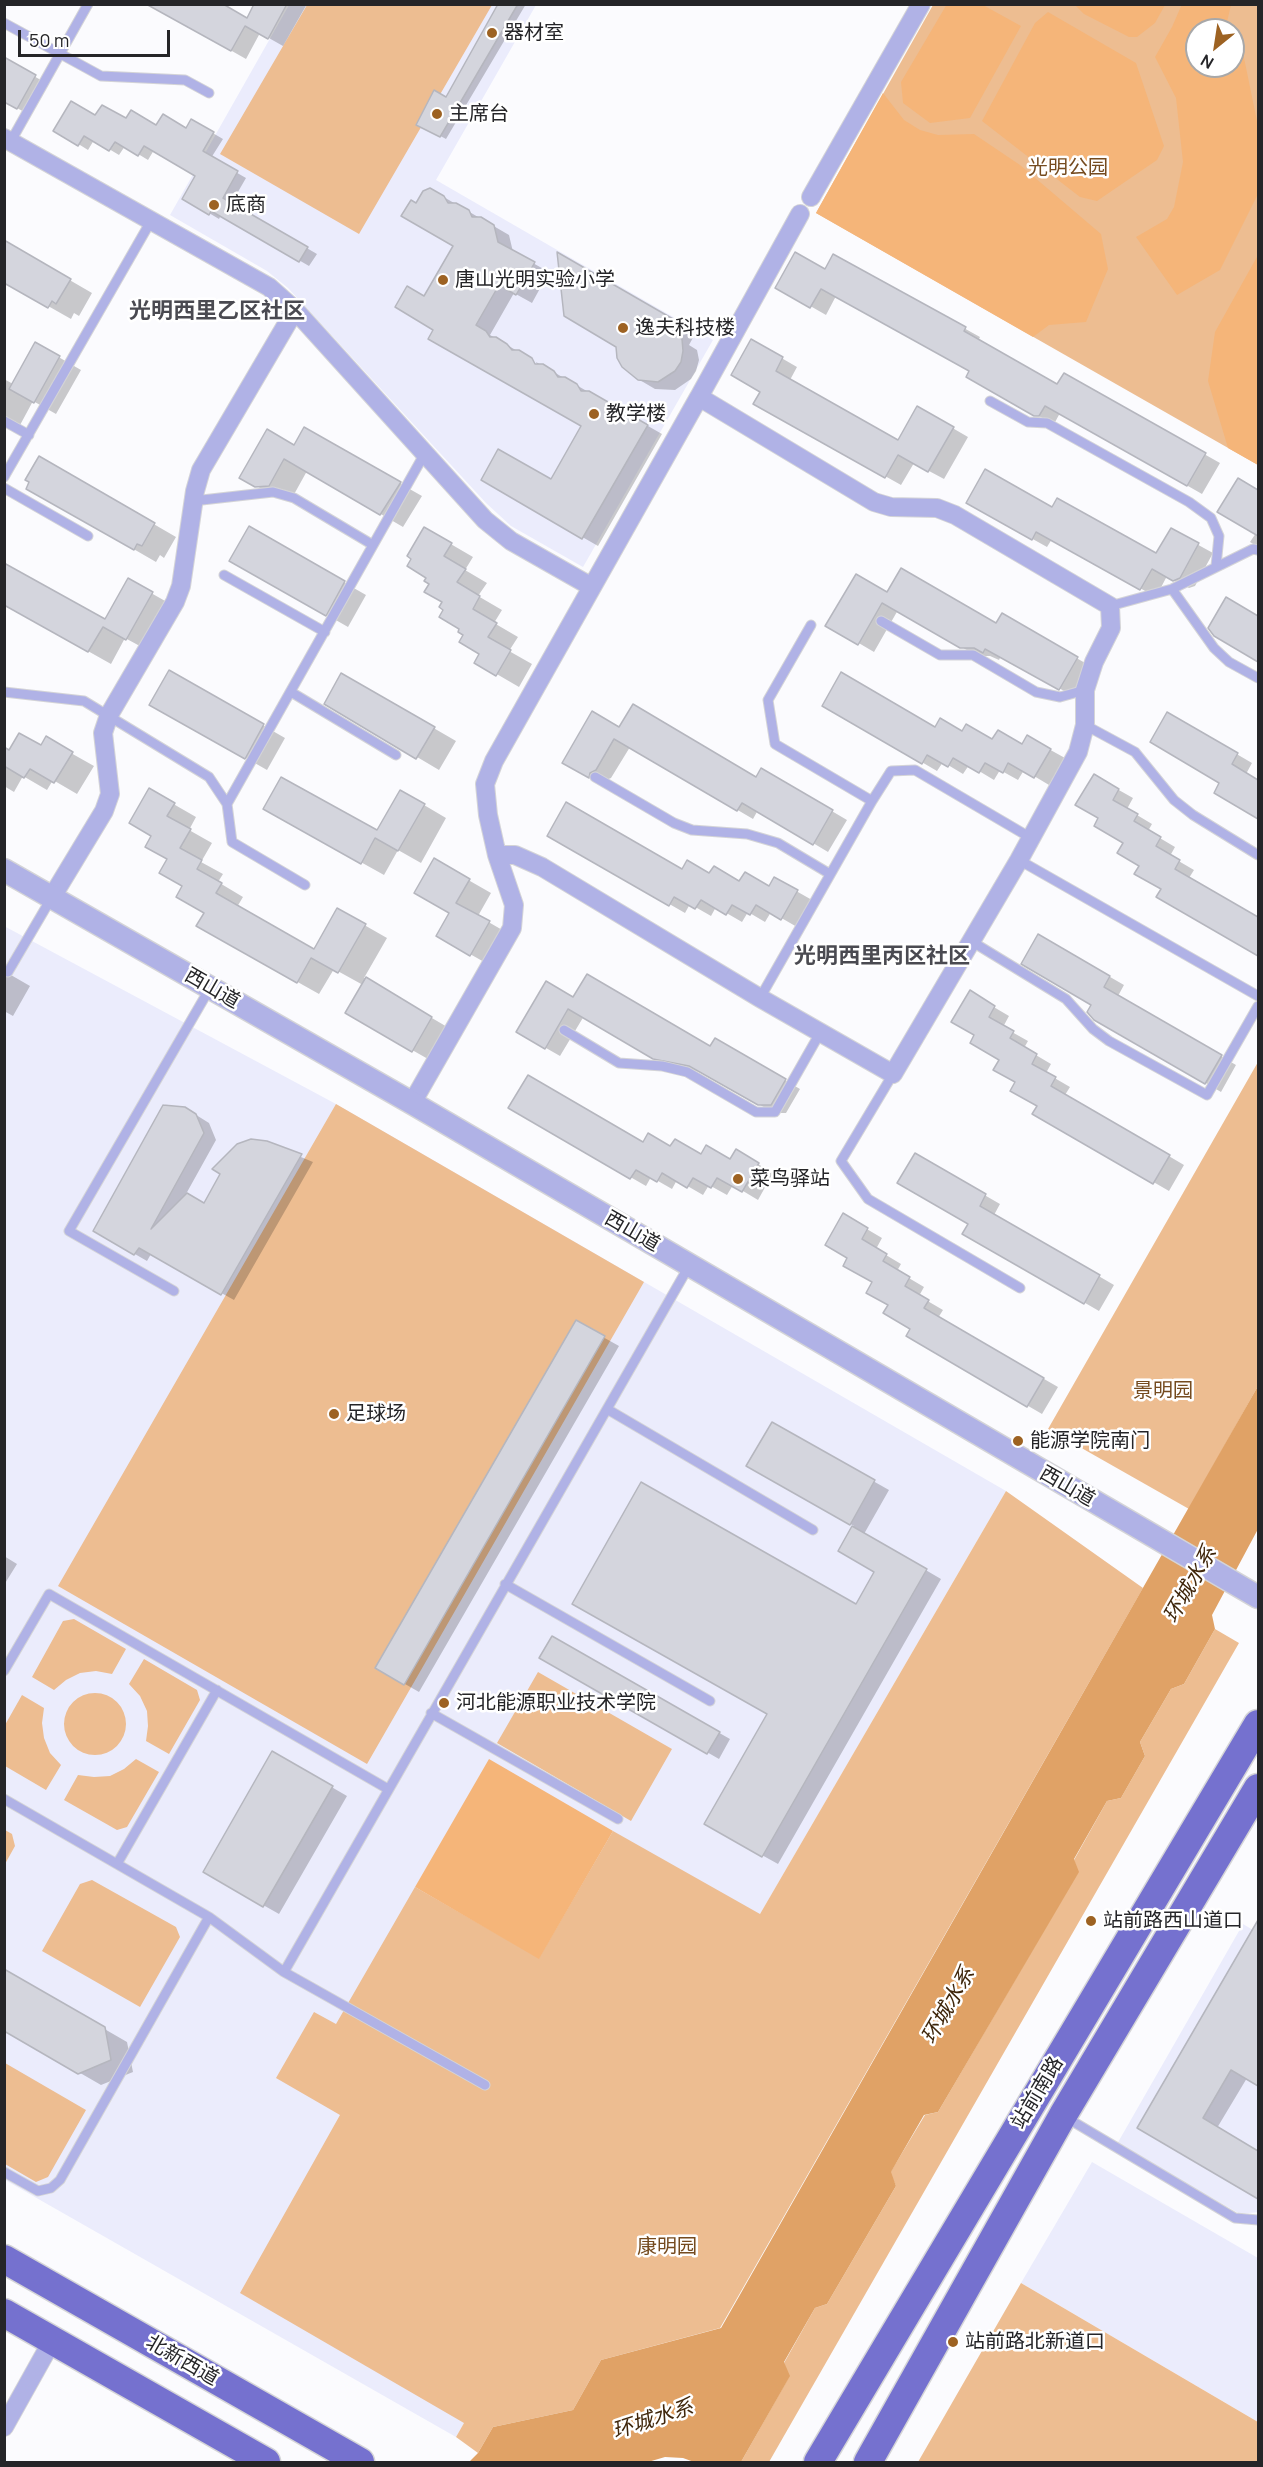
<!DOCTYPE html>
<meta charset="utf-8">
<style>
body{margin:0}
#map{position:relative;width:1263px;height:2467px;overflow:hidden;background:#fbfbfe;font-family:Manrope,sans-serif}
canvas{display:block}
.frame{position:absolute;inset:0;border:6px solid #252528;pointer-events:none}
.north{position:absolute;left:1185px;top:18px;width:60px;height:60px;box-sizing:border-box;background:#fff;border:2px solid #a8a8a9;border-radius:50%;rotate:210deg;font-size:16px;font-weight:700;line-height:24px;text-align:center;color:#252528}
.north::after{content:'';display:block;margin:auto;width:21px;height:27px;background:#9d6222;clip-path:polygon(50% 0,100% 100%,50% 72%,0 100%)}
.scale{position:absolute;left:18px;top:30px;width:152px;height:27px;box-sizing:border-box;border:3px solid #252528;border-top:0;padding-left:8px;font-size:18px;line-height:21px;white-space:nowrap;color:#252528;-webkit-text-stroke:4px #fff;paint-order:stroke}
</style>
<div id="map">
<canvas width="1263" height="2467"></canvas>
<div class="frame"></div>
<div class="north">N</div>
<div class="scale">50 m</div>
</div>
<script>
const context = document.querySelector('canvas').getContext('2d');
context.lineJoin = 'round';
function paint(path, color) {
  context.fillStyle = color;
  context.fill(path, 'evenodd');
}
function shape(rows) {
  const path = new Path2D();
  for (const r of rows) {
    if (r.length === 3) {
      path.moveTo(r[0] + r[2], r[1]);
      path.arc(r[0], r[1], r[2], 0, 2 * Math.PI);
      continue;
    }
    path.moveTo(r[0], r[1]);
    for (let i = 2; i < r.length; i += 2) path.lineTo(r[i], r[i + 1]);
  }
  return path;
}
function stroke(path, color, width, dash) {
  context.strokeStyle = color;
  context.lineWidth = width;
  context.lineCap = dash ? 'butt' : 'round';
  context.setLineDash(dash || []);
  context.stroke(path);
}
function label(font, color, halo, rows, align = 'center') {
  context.font = font + ' Manrope,"Noto Sans SC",sans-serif';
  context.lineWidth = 5;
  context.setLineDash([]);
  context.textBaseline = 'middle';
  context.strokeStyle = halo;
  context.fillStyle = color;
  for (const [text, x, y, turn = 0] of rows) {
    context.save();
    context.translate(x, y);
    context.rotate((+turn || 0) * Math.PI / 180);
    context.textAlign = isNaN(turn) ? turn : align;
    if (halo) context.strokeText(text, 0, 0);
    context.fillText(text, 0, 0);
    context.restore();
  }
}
const built = shape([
 [289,5,536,5,436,180,713,340,583,567,511,526,486,503,288,288,267,271,170,215],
 [4,926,336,1104,1006,1491,456,2437,5,2180],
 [1243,1924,1258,1933,1258,2212,1240,2214,1117,2144],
 [1092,2162,1258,2258,1258,2422,1021,2283]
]);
const green = shape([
 [307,5,492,5,359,234,220,154],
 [933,5,1258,5,1258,465,816,213],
 [1197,30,1233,30,1233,66,1197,66],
 [1258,1062,1258,1386,1189,1509,1048,1429],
 [336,1104,644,1282,367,1764,58,1586],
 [1006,1491,1143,1588,720,2328,601,2360,573,2410,493,2427,478,2453,456,2437,464,2423,240,2293,340,2115,276,2078,314,2012,336,2024,415,1887,539,1958,613,1831,760,1914],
 [74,1619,126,1649,112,1674,96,1671,80,1673,66,1680,54,1690,32,1677,63,1621],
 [1215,1629,1239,1643,769,2462,741,2462,789,2377,784,2363,815,2308,827,2304,896,2186,890,2173,925,2115,938,2112,1078,1872,1074,1860,1107,1801,1121,1798,1145,1756,1140,1742,1171,1689,1184,1684],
 [144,1659,197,1690,200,1700,169,1754,146,1741,148,1726,147,1711,140,1696,129,1684],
 [538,1672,672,1749,631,1821,497,1743],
 [95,1724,31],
 [22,1695,44,1708,42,1723,44,1738,50,1753,61,1765,46,1790,5,1766,5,1725],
 [136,1759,159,1772,127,1827,117,1830,64,1800,78,1775,94,1777,110,1776,124,1769],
 [5,1830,12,1834,15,1846,5,1864],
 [92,1880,176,1927,180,1937,140,2007,42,1951,80,1884],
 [5,2063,86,2110,48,2177,36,2182,5,2164],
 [1021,2283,1258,2422,1258,2462,918,2462]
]);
const forest = shape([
 [947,4,983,5,1021,26,970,118,930,123,903,103,901,82],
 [1182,4,1231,5,1227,22,1231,30,1197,30,1197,66,1233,66,1233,34,1243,53,1258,126,1258,194,1220,270,1177,295,1136,237,1167,219,1174,207,1183,162,1176,98,1155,57,1172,27],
 [1075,5,1165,5,1155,23,1137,37,1129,37,1084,14],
 [1048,12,1136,63,1164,146,1157,160,1097,201,1080,197,982,121,1035,23],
 [883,93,904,120,920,130,938,135,974,134,1020,165,1101,234,1108,269,1086,322,1049,325,1033,337,816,213],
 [1258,255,1258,465,1228,448,1208,381,1215,332],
 [489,1759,613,1831,539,1959,415,1887]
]);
const water = shape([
 [1258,1386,1258,1529,1212,1615,1215,1629,1184,1684,1171,1689,1140,1742,1145,1756,1121,1798,1107,1801,1074,1859,1079,1872,938,2112,924,2115,891,2172,896,2186,827,2304,815,2308,784,2362,790,2376,741,2462,694,2462,683,2458,665,2457,648,2462,469,2462,478,2453,493,2427,573,2410,601,2360,721,2328]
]);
const shadow = shape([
 [149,4,247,20,256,4,307,4,283,46,260,33,246,59],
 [499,4,526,4,446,139,418,124,447,99],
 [4,59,46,83,28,114,4,101],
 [96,117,186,130,192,121,223,139,211,158,246,178,231,204,317,254,309,266,221,215,219,219,184,198,197,176,154,150,148,160,125,146,119,155,94,140,88,150,56,130],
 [430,189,509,235,513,252,549,272,532,303,514,293,490,335,531,359,538,371,540,370,536,362,662,434,598,546,483,480,551,482,583,426,435,329,425,298,455,245,416,205],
 [4,242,92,293,79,316,74,313,71,319,4,281],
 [559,255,695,334,689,345,697,350,699,360,696,371,691,379,675,390,655,389,638,379],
 [834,256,980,337,978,341,1058,386,1064,375,1220,463,1202,494,1060,413,1054,424,1051,423,968,376,971,371,836,296,826,315,777,287,826,271],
 [752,341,797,367,790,380,898,442,918,408,968,437,944,479,914,463,901,485,755,403,762,391],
 [36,344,81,370,56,414,33,401,19,427,4,419,4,379,13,384],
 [305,430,422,496,403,527,307,471,292,498,279,499,241,477,295,447],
 [40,458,176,537,164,558,160,555,156,562,28,488],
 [1238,480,1258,491,1258,547,1250,542,1256,533],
 [968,503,1052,509,1157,555,1171,530,1213,553,1195,586,1189,588,1167,576,1156,597,1052,539,1047,547],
 [249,528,366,595,348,627,231,560],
 [425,529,473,557,465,570,487,583,478,596,502,610,494,623,518,637,509,651,532,664,519,687,476,662,481,654,445,609,444,601,428,577],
 [128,580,174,606,149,651,125,638,111,664,4,604,105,621],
 [888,594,997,625,1002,615,1092,667,1075,697,1001,656,999,660,990,656,977,656,898,610,874,652,828,625],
 [1226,599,1258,618,1258,660,1215,635],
 [170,672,285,738,267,770,151,704],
 [342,675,456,741,439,770,326,703],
 [824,705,1022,746,1027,737,1065,758,1049,785,1024,770,1018,780,1000,770,994,780,969,765,963,774,943,762,937,771],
 [1168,714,1252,763,1246,774,1258,782,1258,817,1216,792,1221,782],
 [620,729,757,779,762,770,847,820,828,852,758,810,753,819,630,747,611,778,604,781,603,785,564,762],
 [46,739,94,766,77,794,53,780,47,790,23,776,14,792,4,786,4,749,10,752,41,748],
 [1094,776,1133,798,1127,809,1152,824,1148,831,1175,847,1170,856,1194,870,1189,878,1258,919,1258,954,1158,896,1163,889,1141,865,1125,842,1100,818],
 [149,790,196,817,189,830,212,843,201,862,223,874,218,882,243,897,237,907,315,951,338,910,387,938,364,978,454,1031,435,1063,347,1013,363,985,334,969,319,994,198,926,206,912,184,886,153,835],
 [424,805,446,818,421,863,398,850,384,875,287,821,378,832],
 [549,835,683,871,740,883,769,888,775,879,812,900,797,927,771,912,765,922,748,912,742,922,716,907,711,916,690,904,685,913],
 [435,861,491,893,478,916,511,935,493,967,438,936,451,913],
 [1039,936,1124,985,1118,996,1236,1065,1221,1092,1095,1018,1093,1004],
 [4,971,30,986,13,1016,4,1011],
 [970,993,1009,1016,1003,1027,1028,1041,1024,1048,1051,1064,1046,1073,1070,1087,1065,1095,1184,1165,1169,1191,1034,1113,1039,1106,1017,1082,1001,1059,976,1034],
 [574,999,711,1048,716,1040,800,1089,786,1113,774,1113,705,1073,670,1066,584,1016,560,1056,518,1032],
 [185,1108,209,1123,216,1140,186,1194,205,1205,223,1174,267,1143,313,1162,234,1300,151,1254,147,1261,95,1231],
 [510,1108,644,1144,701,1156,731,1161,736,1151,773,1173,758,1200,733,1185,727,1195,709,1185,703,1195,677,1180,672,1189,651,1177,646,1186],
 [915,1155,1000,1204,994,1215,1114,1285,1099,1311,964,1233,970,1223],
 [843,1215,882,1238,876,1249,901,1264,897,1271,924,1287,919,1296,943,1310,938,1318,1058,1387,1042,1414,908,1336,912,1328,890,1305,874,1282,849,1257],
 [576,1322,619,1346,419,1692,377,1668],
 [772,1424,889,1490,864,1534,941,1579,778,1864,706,1824,856,1606,876,1571,840,1551,854,1526,748,1466],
 [4,1556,17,1564,4,1585],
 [552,1638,730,1739,719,1759,541,1657],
 [273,1753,347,1796,279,1914,205,1872],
 [1249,1939,1258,1945,1258,2084,1247,2078,1217,2128,1258,2152,1258,2197,1139,2127],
 [4,1971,127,2042,133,2072,101,2085,4,2029]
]);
const building = shape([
 [146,4,223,4,247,18,254,4,287,4,268,39,245,26,231,51,146,4],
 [498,4,518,4,440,137,416,125,434,90,446,97,498,4],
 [4,57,36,75,17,109,4,102,4,57],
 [71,101,95,115,102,105,126,118,131,110,156,125,163,114,186,128,191,119,214,132,203,151,238,171,223,198,308,247,299,262,211,211,209,215,182,199,195,176,144,146,138,156,115,142,109,151,84,136,78,146,53,131,71,101],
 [430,188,444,196,448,203,456,203,469,210,472,217,481,217,494,225,498,242,535,262,516,295,499,285,476,325,486,331,490,337,496,337,507,344,512,350,519,350,532,358,535,364,543,364,554,371,558,377,565,377,577,384,581,391,589,391,648,425,582,539,481,480,498,449,551,479,581,426,428,339,433,330,395,307,407,286,424,296,453,246,401,216,411,200,416,203,423,191,430,188],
 [4,240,71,279,56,304,52,301,48,308,4,283,4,240],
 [557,252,680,323,674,334,682,339,683,351,681,362,675,371,658,382,638,380,622,367,617,358,616,347,564,316,557,252],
 [795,252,825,269,833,254,966,327,964,331,1057,384,1064,373,1206,453,1187,486,1045,406,1039,416,1034,416,966,377,969,371,821,289,810,308,775,288,795,252],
 [751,339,783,357,776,371,898,440,917,406,954,427,928,472,898,455,885,478,753,404,760,392,731,375,751,339],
 [35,342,60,356,34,403,9,389,35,342],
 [304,427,401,482,380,515,284,459,269,486,255,487,239,478,267,429,294,445,304,427],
 [39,456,155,523,142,546,137,544,134,550,26,489,29,482,25,480,39,456],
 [985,469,1052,507,1057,498,1156,553,1171,528,1199,543,1180,578,1173,581,1152,569,1140,590,1036,532,1032,540,966,503,985,469],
 [1238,478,1258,490,1258,536,1217,512,1238,478],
 [249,526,345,581,326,616,229,561,249,526],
 [424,527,452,543,444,556,466,569,457,582,480,596,473,609,497,623,488,637,511,650,496,676,474,663,479,654,459,642,463,635,458,632,459,629,439,617,443,610,439,607,442,602,424,592,429,584,424,581,426,578,407,566,411,559,407,556,424,527],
 [4,563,105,619,128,578,153,592,126,640,103,627,88,652,4,605,4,563],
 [901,568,996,623,1002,613,1078,657,1059,690,985,649,983,653,974,648,960,648,882,603,858,645,825,626,856,574,887,592,901,568],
 [1226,597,1258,616,1258,662,1214,636,1208,628,1226,597],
 [169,670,264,724,245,759,149,705,169,670],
 [841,672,935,727,940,718,962,731,966,724,992,739,998,730,1022,744,1027,735,1051,749,1034,778,1008,763,1003,773,985,763,979,773,953,758,948,767,927,755,922,764,822,706,841,672],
 [341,673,435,727,416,759,324,704,341,673],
 [633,704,756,777,761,768,833,810,813,845,742,803,737,811,614,739,596,770,590,773,589,778,562,763,592,711,619,727,633,704],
 [1167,712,1238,753,1232,764,1258,780,1258,819,1214,793,1219,783,1150,742,1167,712],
 [19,733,41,745,46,736,73,752,54,783,30,769,24,778,4,766,4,747,9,750,19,733],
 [1094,774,1119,789,1113,800,1138,814,1134,821,1161,837,1156,846,1180,860,1175,869,1258,917,1258,956,1156,897,1161,889,1134,874,1139,866,1117,853,1123,843,1094,826,1098,818,1075,805,1094,774],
 [281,777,377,830,400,790,425,804,398,851,375,838,361,864,263,809,281,777],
 [149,788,175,803,167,816,191,829,180,848,202,860,197,869,222,883,216,893,314,949,337,908,366,924,338,973,311,958,297,983,196,926,204,913,176,897,182,886,159,873,167,859,145,847,151,836,129,823,149,788],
 [566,802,682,869,687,860,709,873,714,866,739,881,745,872,769,886,774,877,798,890,781,920,756,905,750,915,732,905,726,915,701,900,695,909,674,897,669,906,547,836,566,802],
 [434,858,470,879,456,903,490,921,470,956,436,936,449,913,414,893,434,858],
 [1038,934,1110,976,1104,987,1222,1055,1205,1084,1094,1020,1087,1012,1091,1005,1021,964,1038,934],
 [587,974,710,1046,715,1038,786,1079,771,1105,758,1105,689,1066,653,1059,568,1009,545,1049,516,1032,546,981,573,997,587,974],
 [366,977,432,1017,412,1052,345,1013,366,977],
 [970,990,995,1006,989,1017,1014,1031,1010,1038,1037,1054,1032,1064,1056,1077,1051,1086,1170,1155,1153,1184,1032,1114,1037,1106,1010,1091,1015,1082,993,1070,999,1060,970,1043,974,1035,951,1022,970,990],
 [528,1075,643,1142,648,1133,670,1146,675,1139,701,1154,706,1145,730,1159,736,1149,759,1163,742,1192,717,1178,711,1188,693,1178,687,1188,662,1173,657,1182,636,1170,630,1179,508,1108,528,1075],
 [163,1105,185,1107,196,1114,204,1133,151,1229,187,1193,204,1203,220,1174,212,1169,237,1144,251,1139,267,1141,302,1154,221,1295,139,1248,134,1255,93,1231,163,1105],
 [915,1153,986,1194,980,1206,1100,1275,1084,1304,962,1234,968,1224,897,1183,915,1153],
 [843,1213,868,1228,862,1239,887,1254,883,1261,910,1277,905,1286,929,1300,924,1308,1044,1378,1027,1407,906,1336,910,1329,883,1313,888,1305,866,1293,872,1282,843,1266,847,1258,825,1245,843,1213],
 [576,1320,605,1336,404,1685,375,1668,576,1320],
 [772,1422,875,1480,850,1525,746,1466,772,1422],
 [641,1482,856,1604,874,1572,838,1551,852,1526,927,1569,762,1857,704,1824,767,1714,572,1604,641,1482],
 [552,1636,720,1732,707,1754,539,1658,552,1636],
 [272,1751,333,1786,263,1907,203,1872,272,1751],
 [1258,1920,1258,2086,1231,2070,1203,2118,1258,2151,1258,2199,1137,2128,1258,1920],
 [4,1969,105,2027,111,2060,78,2074,4,2031,4,1969]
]);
const service = shape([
 [4,23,101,76,185,80,209,93],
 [11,141,88,4],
 [990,401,1028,422,1047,423,1189,502,1211,518,1219,536,1216,566],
 [4,421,29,435],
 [4,477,151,221],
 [4,488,88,536],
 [193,501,273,492,294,498,373,545],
 [224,575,325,632],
 [1172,589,1214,648,1229,662,1258,678],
 [1110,606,1172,589,1253,549,1258,550],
 [881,621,940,655,973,655,1036,692,1060,697,1085,690],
 [4,692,84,701,209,777,227,804,232,842,305,885],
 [291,692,396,755],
 [1085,725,1135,752,1174,800,1193,815,1258,855],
 [595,777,674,823,692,830,747,834,778,843,830,874],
 [872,801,891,771,915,770,1031,838],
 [227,804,425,453],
 [1019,860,1258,996],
 [971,941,1066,999,1093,1029,1109,1041,1207,1095,1258,1006],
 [8,972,52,897],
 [760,998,872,801,775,744,768,700,811,625],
 [564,1030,619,1063,662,1066,687,1072,756,1112,775,1112,820,1033],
 [893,1074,841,1161,868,1199,1020,1288],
 [174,1291,69,1231,210,988],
 [607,1409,813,1530],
 [505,1584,710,1701],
 [4,1671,49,1594,388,1789],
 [431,1713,618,1819],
 [4,1799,209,1917,284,1972,689,1266],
 [117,1864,217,1690],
 [284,1972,485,2085],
 [1067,2118,1235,2218,1258,2220],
 [4,2172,38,2191,51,2188,60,2180,209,1917]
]);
const minor = shape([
 [4,138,269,287,295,310,485,520,511,541,592,587],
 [811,197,921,4],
 [699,397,800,214],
 [52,897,104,811,110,794,103,733,109,715,175,602,181,586,195,491,201,470,295,310],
 [412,1103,512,928,514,905,497,855,488,815,485,784,494,761,699,397,874,502,891,507,937,508,955,515,1110,606,1111,628,1094,662,1085,690,1085,725,1078,752,1019,860,893,1074,760,998,542,867,515,855,497,855],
 [4,2427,52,2341]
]);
const tertiary = shape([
 [4,870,412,1103,1258,1597]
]);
const primary = shape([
 [4,2259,360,2462],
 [4,2313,266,2462],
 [818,2462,1258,1724],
 [868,2462,1063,2115,1258,1788]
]);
const markers = [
 [492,33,6,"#9d6222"],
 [437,114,6,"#9d6222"],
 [214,205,6,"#9d6222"],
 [443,280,6,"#9d6222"],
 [623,328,6,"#9d6222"],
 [594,414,6,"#9d6222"],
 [738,1179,6,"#9d6222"],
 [334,1414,6,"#9d6222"],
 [1018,1441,6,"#9d6222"],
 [444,1703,6,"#9d6222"],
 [1091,1921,6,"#9d6222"],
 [953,2342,6,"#9d6222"]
];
const poiNames = [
 ["器材室",504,33],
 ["主席台",449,114],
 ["底商",226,205],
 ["唐山光明实验小学",455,280],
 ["逸夫科技楼",635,328],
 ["教学楼",606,414],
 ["菜鸟驿站",750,1179],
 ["足球场",346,1414],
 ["能源学院南门",1030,1441],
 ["河北能源职业技术学院",456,1703],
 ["站前路西山道口",1103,1921],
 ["站前路北新道口",965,2342]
];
const parkNames = [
 ["光明公园",1068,168],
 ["景明园",1163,1391],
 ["康明园",667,2247]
];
const streetNames = [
 ["西山道",212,989,30],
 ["西山道",632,1232,30],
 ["西山道",1067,1487,30],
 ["站前南路",1038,2093,-59],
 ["北新西道",182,2361,30]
];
const waterNames = [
 ["环城水系",1191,1585,-60],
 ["环城水系",949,2006,-60],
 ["环城水系",653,2420,-18]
];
const quarterNames = [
 ["光明西里乙区社区",217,312],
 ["光明西里丙区社区",882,957]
];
paint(built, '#ebecfc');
paint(green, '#edbd91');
paint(forest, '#f5b579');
paint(water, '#e0a266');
paint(shadow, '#0003');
paint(building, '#d4d5dd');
stroke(building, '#b5b6be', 1.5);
stroke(service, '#d4d4d7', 11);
stroke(minor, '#d4d4d7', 20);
stroke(tertiary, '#d4d4d7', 25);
stroke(primary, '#d4d4d7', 31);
stroke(service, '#b0b2e6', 9);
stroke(minor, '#b0b2e6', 18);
stroke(tertiary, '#b0b2e6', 22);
stroke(primary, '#7571cf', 28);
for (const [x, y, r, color] of markers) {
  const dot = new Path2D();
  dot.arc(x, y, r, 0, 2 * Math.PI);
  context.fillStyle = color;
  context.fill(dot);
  stroke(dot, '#fff', 2);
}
label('20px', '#252528', '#fff', poiNames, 'left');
label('20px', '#754b1f', '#fff', parkNames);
label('20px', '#252528', '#fff', streetNames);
label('italic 21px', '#3f260b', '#fff', waterNames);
label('bold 22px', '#4a4a51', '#fff', quarterNames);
</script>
